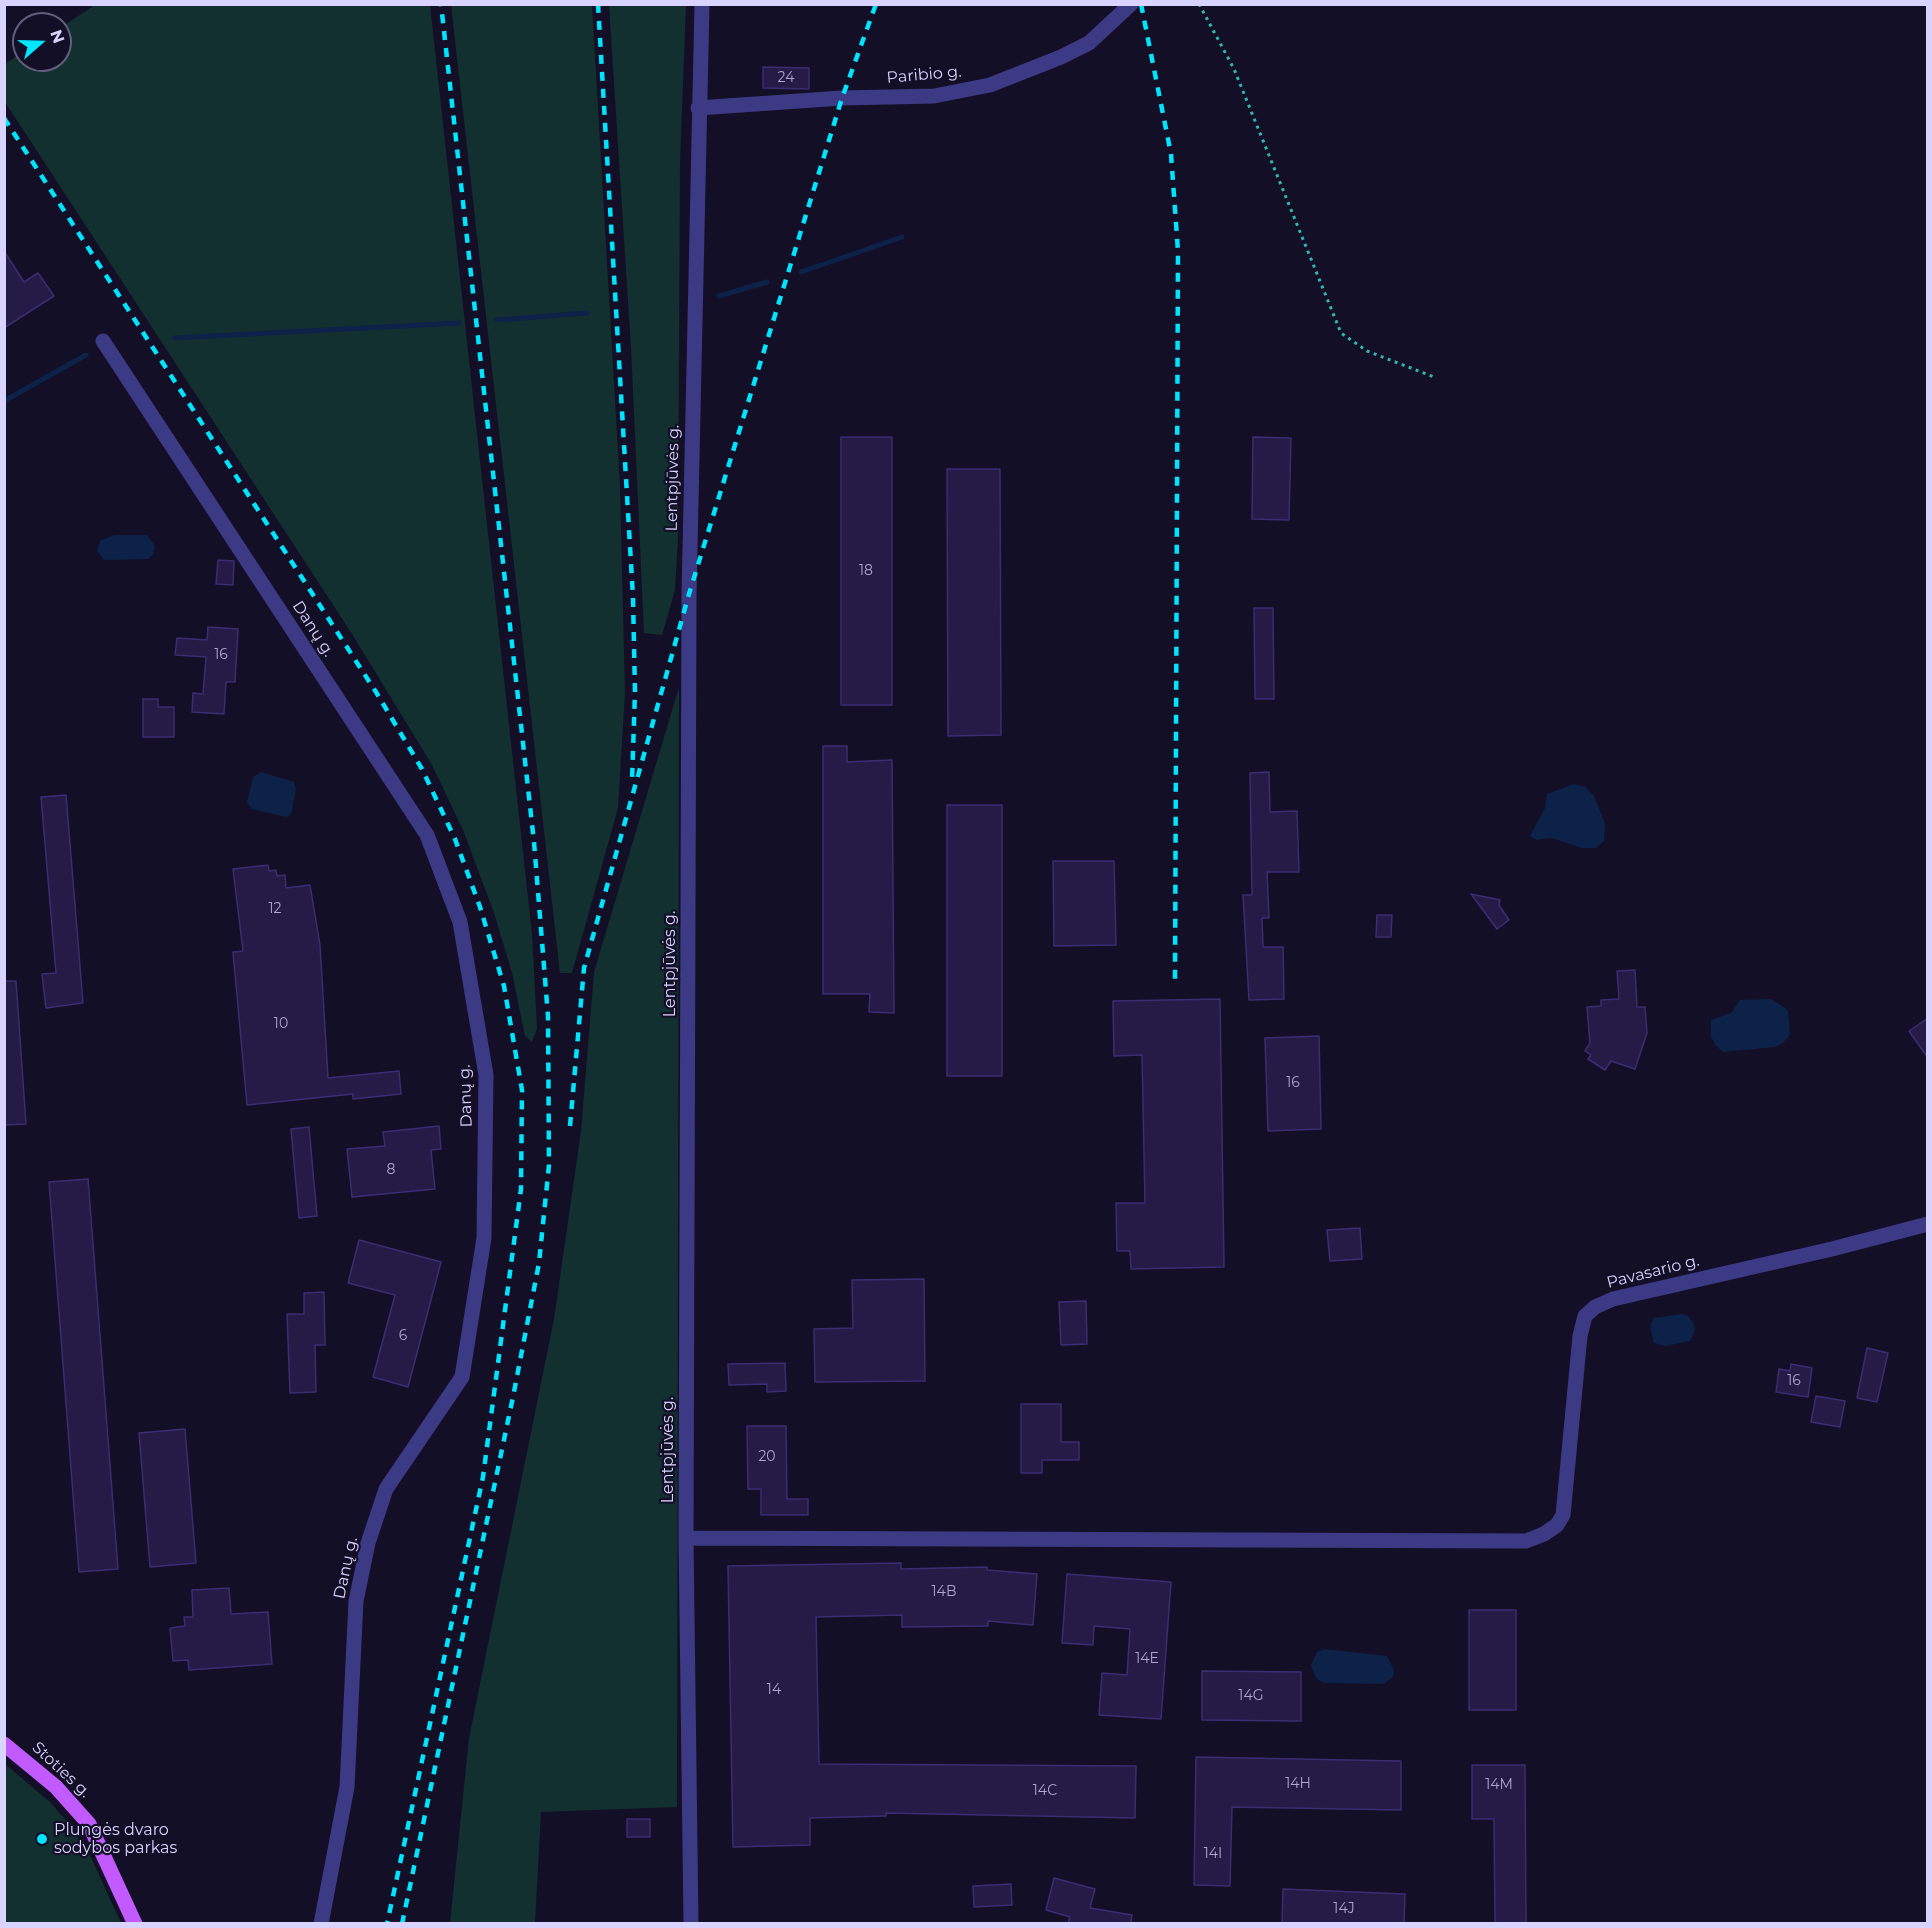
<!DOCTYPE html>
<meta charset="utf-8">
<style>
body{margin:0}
#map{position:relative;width:1932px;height:1928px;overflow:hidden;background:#130f26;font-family:Montserrat,sans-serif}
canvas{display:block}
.frame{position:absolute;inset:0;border:6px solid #d9d4ff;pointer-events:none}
.north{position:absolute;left:12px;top:12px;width:60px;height:60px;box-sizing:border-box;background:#130f26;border:2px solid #625e7d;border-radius:50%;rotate:70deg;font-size:16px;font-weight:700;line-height:24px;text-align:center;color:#d9d4ff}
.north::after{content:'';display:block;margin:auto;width:21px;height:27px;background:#00e5ff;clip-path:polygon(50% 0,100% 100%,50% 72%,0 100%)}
</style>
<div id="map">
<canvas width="1932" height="1928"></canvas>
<div class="frame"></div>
<div class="north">N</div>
</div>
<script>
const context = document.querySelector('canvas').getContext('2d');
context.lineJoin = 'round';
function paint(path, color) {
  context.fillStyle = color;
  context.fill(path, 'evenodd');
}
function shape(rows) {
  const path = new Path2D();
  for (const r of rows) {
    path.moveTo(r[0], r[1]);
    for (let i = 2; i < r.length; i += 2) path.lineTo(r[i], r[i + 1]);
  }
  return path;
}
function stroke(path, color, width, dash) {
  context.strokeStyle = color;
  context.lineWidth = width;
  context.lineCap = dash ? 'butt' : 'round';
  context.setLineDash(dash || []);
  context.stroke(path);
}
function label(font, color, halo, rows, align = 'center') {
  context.font = font + ' Montserrat,sans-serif';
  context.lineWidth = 4.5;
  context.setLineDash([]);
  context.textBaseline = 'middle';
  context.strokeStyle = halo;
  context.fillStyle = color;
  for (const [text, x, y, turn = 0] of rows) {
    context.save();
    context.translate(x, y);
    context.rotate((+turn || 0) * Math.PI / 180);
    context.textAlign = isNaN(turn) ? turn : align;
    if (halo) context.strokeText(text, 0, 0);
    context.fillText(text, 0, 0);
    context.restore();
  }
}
const green = shape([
 [95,5,430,5,532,934,537,1029,532,1042,525,1036,512,973,494,913,463,830,432,765,352,634,5,102,5,64,24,51,24,60,60,60,60,28],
 [451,5,592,5,620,486,625,693,618,808,572,973,560,973],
 [609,5,686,5,680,161,678,538,675,590,662,635,644,633,631,348],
 [679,687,677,1807,541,1812,535,1923,450,1923,469,1738,554,1319,581,1131,594,972],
 [5,1764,50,1802,70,1825,89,1853,121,1923,5,1923]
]);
const water = shape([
 [114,535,147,535,155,546,153,555,148,559,104,560,97,551,100,541],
 [261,772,294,782,296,789,291,814,286,817,252,809,247,802,253,777],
 [1574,784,1585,787,1594,796,1605,823,1604,841,1596,848,1582,848,1552,838,1536,840,1530,836,1545,808,1547,794],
 [1771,999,1788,1010,1790,1035,1783,1043,1775,1047,1723,1052,1715,1045,1711,1036,1711,1020,1731,1013,1740,1000],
 [1682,1314,1688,1316,1694,1324,1695,1330,1690,1341,1666,1346,1654,1343,1650,1326,1654,1318],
 [1324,1649,1387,1656,1394,1670,1393,1677,1384,1684,1324,1683,1316,1678,1311,1665,1317,1652]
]);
const stream = shape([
 [801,272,902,237],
 [719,296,767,282],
 [497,320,587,313],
 [175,338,459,323],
 [4,401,86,355]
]);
const building = shape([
 [763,67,809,68,809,89,763,88,763,67],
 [4,251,24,282,38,273,54,296,4,328,4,251],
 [841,437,892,437,892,705,841,705,841,437],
 [1253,437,1291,438,1289,520,1252,519,1253,437],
 [947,469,1000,469,1001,735,948,736,947,469],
 [218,560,234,561,233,585,216,584,218,560],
 [1254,608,1273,608,1274,699,1255,699,1254,608],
 [208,627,238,629,235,682,226,682,224,714,192,712,193,693,203,694,206,657,175,655,177,638,207,640,208,627],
 [143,699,158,699,158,707,174,707,174,737,143,737,143,699],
 [823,746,847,746,847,762,892,760,894,1013,869,1012,870,994,823,994,823,746],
 [1269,772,1270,812,1297,811,1299,872,1267,872,1269,918,1262,918,1263,947,1283,947,1284,999,1249,1000,1243,895,1252,895,1250,773,1269,772],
 [66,795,83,1003,46,1008,42,974,56,973,41,797,66,795],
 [947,805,1002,805,1002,1076,947,1076,947,805],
 [1053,861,1114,861,1116,945,1054,946,1053,861],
 [268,865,269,871,276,870,277,876,285,875,286,888,310,885,320,945,328,1078,399,1071,401,1094,353,1099,353,1094,247,1105,233,952,243,951,233,869,268,865],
 [1471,894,1500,900,1499,905,1509,920,1497,929,1471,894],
 [1377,915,1392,915,1391,937,1376,937,1377,915],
 [1635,970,1637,1007,1645,1007,1647,1033,1635,1069,1611,1061,1605,1070,1588,1059,1591,1055,1585,1051,1590,1043,1587,1007,1601,1006,1601,1000,1619,999,1617,971,1635,970],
 [4,981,16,981,26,1124,4,1125,4,981],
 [1220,999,1224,1267,1131,1269,1130,1251,1117,1251,1116,1203,1145,1203,1142,1055,1114,1056,1113,1001,1220,999],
 [1928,1018,1928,1058,1909,1031,1928,1018],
 [1319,1036,1321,1129,1268,1131,1265,1038,1319,1036],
 [439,1126,441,1149,431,1150,435,1189,352,1197,347,1149,385,1146,383,1132,439,1126],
 [309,1127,317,1216,299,1218,291,1129,309,1127],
 [88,1179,118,1569,79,1572,49,1182,88,1179],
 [1360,1228,1362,1259,1330,1261,1327,1230,1360,1228],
 [359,1240,441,1262,408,1387,373,1377,395,1295,348,1283,359,1240],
 [924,1279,925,1381,815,1382,814,1329,853,1328,852,1280,924,1279],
 [324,1292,325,1345,315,1345,316,1392,290,1393,287,1314,304,1314,304,1293,324,1292],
 [1086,1301,1087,1344,1061,1345,1059,1302,1086,1301],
 [1867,1348,1888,1353,1877,1402,1857,1398,1867,1348],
 [785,1363,786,1391,767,1392,767,1384,729,1385,728,1364,785,1363],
 [1791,1364,1812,1368,1808,1397,1776,1392,1779,1369,1790,1371,1791,1364],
 [1816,1396,1845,1401,1840,1427,1811,1422,1816,1396],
 [1021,1404,1061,1404,1061,1442,1079,1442,1079,1460,1042,1460,1042,1473,1021,1473,1021,1404],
 [747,1426,786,1426,787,1499,808,1499,808,1515,761,1515,761,1489,748,1489,747,1426],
 [185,1429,196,1563,150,1567,139,1433,185,1429],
 [901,1563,901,1569,987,1567,987,1570,1037,1574,1033,1625,988,1621,988,1626,902,1627,902,1615,816,1617,819,1764,1136,1766,1135,1818,886,1813,886,1816,810,1818,810,1845,733,1847,728,1566,901,1563],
 [1067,1574,1171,1582,1161,1719,1099,1715,1102,1673,1127,1675,1130,1629,1094,1626,1093,1645,1062,1643,1067,1574],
 [229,1588,231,1614,268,1612,272,1664,189,1670,188,1660,173,1661,170,1628,185,1626,184,1617,193,1617,192,1590,229,1588],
 [1469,1610,1516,1610,1516,1710,1469,1710,1469,1610],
 [1202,1671,1301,1672,1301,1721,1202,1720,1202,1671],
 [1196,1757,1401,1761,1401,1810,1232,1807,1230,1886,1194,1885,1196,1757],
 [1472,1765,1525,1765,1526,1923,1495,1923,1494,1819,1472,1819,1472,1765],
 [627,1819,650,1819,650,1837,627,1837,627,1819],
 [1054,1878,1095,1889,1090,1908,1132,1915,1131,1923,1068,1923,1070,1917,1046,1910,1054,1878],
 [1011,1884,1012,1905,974,1907,973,1886,1011,1884],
 [1283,1889,1405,1894,1404,1923,1282,1923,1283,1889]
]);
const path = shape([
 [1199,4,1234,69,1341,333,1367,351,1434,377]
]);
const minor = shape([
 [698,108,842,98,934,96,990,85,1061,57,1089,43,1131,4],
 [103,341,427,835,460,922,486,1075,484,1238,462,1377,386,1489,368,1543,356,1601,347,1787,321,1924],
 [686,1538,1526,1541,1544,1534,1557,1525,1563,1515,1580,1336,1585,1316,1595,1307,1613,1299,1832,1249,1928,1224],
 [691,1924,686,1538,689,594,702,4]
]);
const major = shape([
 [4,1744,56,1787,89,1824,135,1924]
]);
const rail = shape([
 [598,4,633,597,635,692,632,782],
 [1141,4,1171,154,1178,251,1175,980],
 [4,118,376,692,422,769,455,839,480,907,504,986,522,1090,521,1189,483,1477,387,1924],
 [570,1126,584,968,689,594,842,98,876,4],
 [402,1924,513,1397,539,1263,549,1165,548,1016,534,842,441,4]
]);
const markers = [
 [42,1839,6,"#00e5ff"]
];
const numberNames = [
 ["24",786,78],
 ["18",866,571],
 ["16",221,655],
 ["12",275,909],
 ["10",281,1024],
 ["16",1293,1083],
 ["8",391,1170],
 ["6",403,1336],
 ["16",1794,1381],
 ["20",767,1457],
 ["14B",944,1592],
 ["14E",1147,1659],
 ["14",774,1690],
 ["14G",1251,1696],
 ["14H",1298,1784],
 ["14M",1499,1785],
 ["14C",1045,1791],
 ["14I",1213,1854],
 ["14J",1344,1909]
];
const streetNames = [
 ["Paribio g.",924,75,-5],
 ["Lentpjūvės g.",673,478,-89],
 ["Danų g.",313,629,57],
 ["Lentpjūvės g.",670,964,-90],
 ["Danų g.",466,1096,-92],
 ["Pavasario g.",1653,1272,-14],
 ["Lentpjūvės g.",668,1450,-90],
 ["Danų g.",346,1568,-78],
 ["Stoties g.",61,1770,43]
];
const poiNames = [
 ["Plungės dvaro",54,1830],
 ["sodybos parkas",54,1848]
];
paint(green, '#12302f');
paint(water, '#0c2248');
stroke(stream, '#0c2248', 5);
paint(building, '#241b47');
stroke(building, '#3b2d73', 1.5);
stroke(path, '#2fb8b0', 3, [3, 4.5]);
stroke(minor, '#3d3a85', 15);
stroke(major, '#c25bff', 15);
stroke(rail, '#00e5ff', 4.5, [9, 8]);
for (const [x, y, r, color] of markers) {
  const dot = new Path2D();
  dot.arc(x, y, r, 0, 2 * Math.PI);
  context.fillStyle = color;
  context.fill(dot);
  stroke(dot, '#130f26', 2);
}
label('14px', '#aca6d1', null, numberNames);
label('16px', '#d9d4ff', '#130f26', streetNames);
label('16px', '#d9d4ff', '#130f26', poiNames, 'left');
</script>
